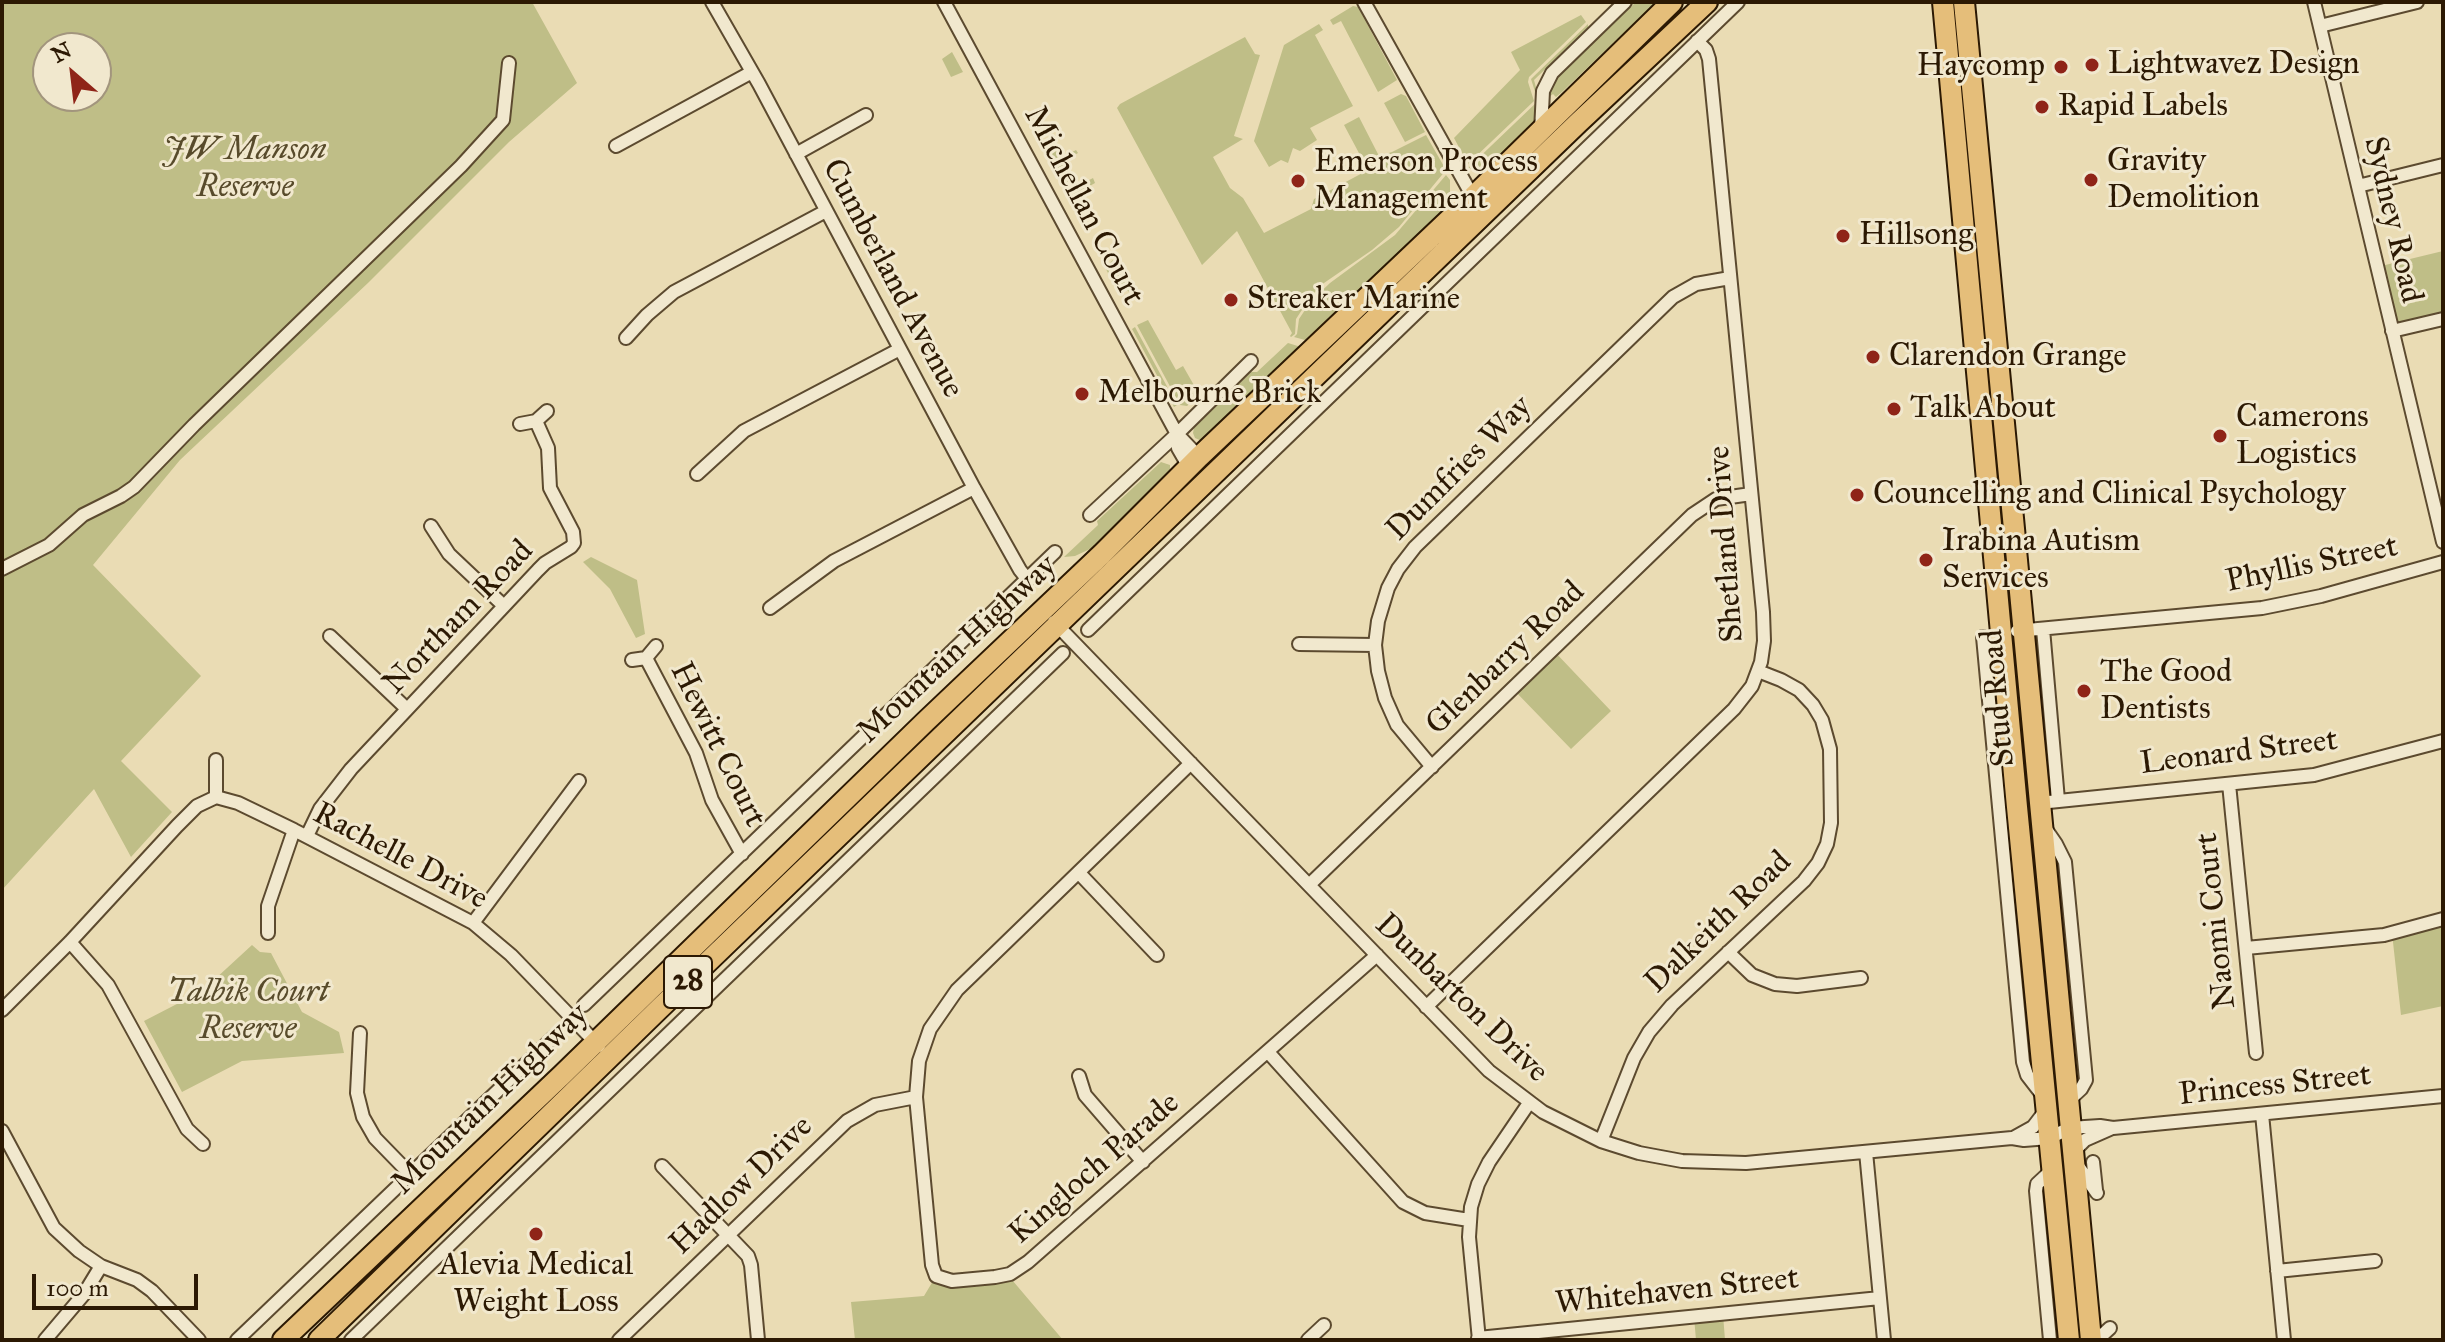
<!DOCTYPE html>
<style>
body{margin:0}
#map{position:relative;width:2445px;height:1342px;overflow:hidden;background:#eadcb4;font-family:"IM FELL Great Primer",serif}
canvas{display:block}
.frame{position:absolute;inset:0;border:4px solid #2c1903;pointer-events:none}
.north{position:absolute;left:32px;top:32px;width:80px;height:80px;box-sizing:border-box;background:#f1e8ce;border:2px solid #a2957d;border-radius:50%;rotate:332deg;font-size:22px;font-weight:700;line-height:32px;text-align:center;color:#2c1903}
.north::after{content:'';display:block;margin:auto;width:28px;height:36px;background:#8f2418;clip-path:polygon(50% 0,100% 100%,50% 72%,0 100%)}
.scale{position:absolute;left:32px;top:1274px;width:166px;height:36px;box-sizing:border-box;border:4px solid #2c1903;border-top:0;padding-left:10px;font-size:24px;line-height:28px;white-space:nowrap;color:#2c1903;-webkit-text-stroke:6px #f1e8ce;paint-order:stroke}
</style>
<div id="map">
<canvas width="2445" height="1342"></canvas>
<div class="frame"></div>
<div class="north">N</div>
<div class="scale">100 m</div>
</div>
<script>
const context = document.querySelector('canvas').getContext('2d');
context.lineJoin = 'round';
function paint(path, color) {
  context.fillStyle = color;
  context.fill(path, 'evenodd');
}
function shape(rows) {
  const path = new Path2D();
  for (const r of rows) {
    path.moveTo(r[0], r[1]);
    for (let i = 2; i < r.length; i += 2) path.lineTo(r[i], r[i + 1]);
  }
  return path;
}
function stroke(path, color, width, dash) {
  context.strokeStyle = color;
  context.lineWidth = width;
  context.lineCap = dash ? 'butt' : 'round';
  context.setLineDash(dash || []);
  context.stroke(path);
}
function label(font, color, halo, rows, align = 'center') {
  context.font = font + ' "IM FELL Great Primer",serif';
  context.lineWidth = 6;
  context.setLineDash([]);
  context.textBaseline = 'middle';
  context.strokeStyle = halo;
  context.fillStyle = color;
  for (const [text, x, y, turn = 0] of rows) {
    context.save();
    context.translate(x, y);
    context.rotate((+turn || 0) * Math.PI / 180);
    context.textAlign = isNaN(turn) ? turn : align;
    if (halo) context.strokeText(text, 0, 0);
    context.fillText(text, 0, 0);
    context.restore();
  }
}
const green = shape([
 [2,2,532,2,577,83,509,142,369,282,180,460,93,565,201,676,121,761,172,812,131,857,94,789,2,890],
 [48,48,96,48,96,96,48,96],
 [1636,2,1656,2,1562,92,1556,97,1553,94,1549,97,1553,82],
 [1353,6,1358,7,1397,80,1378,92,1341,21,1333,25,1330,20],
 [1581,15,1586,22,1529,77,1528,82,1534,101,1468,164,1454,138,1520,70,1511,52],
 [1319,24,1323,30,1315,35,1353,106,1310,128,1317,140,1300,151,1293,148,1288,163,1281,160,1269,167,1254,141,1284,45],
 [1588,24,1588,28,1534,80,1538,95,1536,118,1534,121,1486,169,1477,171,1468,168,1538,101,1531,79],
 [1245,37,1255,54,1260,55,1234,136,1243,139,1213,157,1230,188,1243,198,1264,233,1311,209,1314,199,1368,170,1344,125,1359,117,1379,156,1392,152,1426,135,1446,170,1399,227,1372,250,1324,283,1311,296,1296,319,1295,334,1291,337,1290,336,1292,333,1237,231,1202,265,1117,108,1120,104],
 [952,52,963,72,951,77,942,59],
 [1401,94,1406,96,1425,132,1405,142,1384,103],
 [1056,148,1061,158,1076,150,1078,153,1064,161,1068,169,1056,175,1045,153],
 [1446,175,1450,180,1450,196,1443,211,1305,340,1294,337,1297,334,1299,319,1311,301,1330,283,1395,235],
 [1072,176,1078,186,1093,178,1095,183,1081,191,1084,197,1083,202,1073,207,1060,183],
 [2443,251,2443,319,2392,331,2377,267],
 [1113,260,1130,292,1114,285,1105,267],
 [1148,320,1176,370,1183,366,1199,394,1187,406,1180,405,1137,325],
 [1135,327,1177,405,1174,407,1132,329],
 [1288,343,1301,347,1202,441,1195,438,1193,433,1194,428,1251,372,1257,372],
 [1161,462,1170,465,1170,472,1167,477,1092,548,1075,556,1064,557,1098,525,1097,521],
 [591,557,637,580,645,634,636,638,610,589,583,562],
 [1553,650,1611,711,1571,749,1513,689],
 [2443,919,2443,1006,2401,1015,2392,933],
 [252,945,260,952,271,953,302,1012,339,1032,344,1053,242,1061,182,1092,144,1021,202,991],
 [1007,1274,1063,1340,855,1340,851,1302,924,1296,936,1276],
 [1723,1314,1725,1340,1696,1340,1694,1317]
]);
const street = shape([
 [712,2,759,84,974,488,1020,570,1028,580],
 [944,2,1171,423,1177,434,1199,457],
 [1364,2,1473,197],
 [2314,2,2443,542],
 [2320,26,2417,2],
 [1541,131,1543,91,1552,73,1625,2],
 [616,146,752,72],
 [796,154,866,115],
 [2358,186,2443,165],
 [2392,331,2443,319],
 [626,338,647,315,674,292,826,211],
 [520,424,536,421,547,411],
 [1177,434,1178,448,1189,467],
 [697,474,744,431,900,349],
 [1090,515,1177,434,1251,361],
 [431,526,449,554,504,606],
 [2,569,49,545,83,515,121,496,134,487,194,425,461,166,503,120,509,63],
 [770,608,834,561,974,488],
 [1054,622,1489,1071,1543,1112,1601,1141,1639,1153,1682,1161,1746,1163,2012,1138,2024,1140,2049,1138,2070,1128,2100,1126,2113,1128,2443,1096],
 [2043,629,2058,800],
 [1088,630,1738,2],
 [2017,631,2262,608,2321,596,2443,562],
 [330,636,407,709],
 [1983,637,2023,1062,2027,1075,2044,1097],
 [1299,644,1375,645],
 [646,658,696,753,712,800,742,854],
 [632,660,646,658,656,646],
 [1191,763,957,990,930,1029,919,1061,916,1097,932,1265,936,1276,952,1281,995,1277,1010,1274,1028,1262,1377,955],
 [1432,767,1397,725,1385,698,1378,671,1375,645,1378,621,1388,588,1398,569,1415,547,1673,297,1696,284,1730,278],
 [2229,784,2256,1053],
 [216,797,216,760],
 [2039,803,2314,775,2443,741],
 [2045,828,2056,844,2065,862,2086,1080,2081,1089,2067,1102],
 [307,836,320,809,351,769,538,570,545,563,571,547,574,543,573,532,550,488,548,448,536,421],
 [1079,873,1157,955],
 [1309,885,1692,515,1716,499,1751,494],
 [473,923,579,781],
 [268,933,268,906,294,830],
 [70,942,108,985,187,1129,203,1144],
 [2246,948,2384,935,2443,919],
 [1728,952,1752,975,1775,984,1797,986,1861,978],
 [584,1005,1055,552],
 [1426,1007,1734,709,1752,686,1761,662,1764,641,1763,612,1709,59,1706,50,1697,41],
 [2,1010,70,942,177,826,197,806,216,797,238,803,294,830,473,923,511,955,599,1046],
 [360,1033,357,1093,363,1117,375,1138,410,1174],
 [1268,1052,1403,1202,1425,1213,1469,1220],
 [1079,1076,1085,1095,1143,1162],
 [2262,1114,2284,1340],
 [2,1131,54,1228,79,1251,101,1266,137,1280,152,1291,199,1340],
 [2015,1137,2033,1127,2046,1110],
 [1601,1141,1634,1058,1649,1032,1672,1005,1804,881,1818,863,1827,844,1831,823,1830,749,1822,720,1813,705,1799,690,1781,680,1758,671],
 [1866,1152,1884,1340],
 [2072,1153,2085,1140,2110,1129],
 [2093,1162,2096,1190],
 [662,1166,748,1256,751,1265,758,1340],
 [2078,1166,2097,1193],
 [2277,1271,2375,1261],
 [1478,1338,1880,1298],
 [45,1340,84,1294,101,1266],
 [237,1340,556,1035],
 [351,1340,1063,653],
 [619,1340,847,1121,875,1105,916,1097],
 [1308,1340,1324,1325],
 [1479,1340,1469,1237,1471,1207,1478,1184,1489,1162,1529,1103],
 [2050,1340,2036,1191,2037,1184,2052,1170],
 [2097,1340,2110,1328]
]);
const primary = shape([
 [1943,2,2017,807,2069,1340],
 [1964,2,2091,1340],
 [283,1340,562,1075,926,721,1102,554,1199,457,1473,197,1672,2],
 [319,1340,658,1010,1578,123,1707,2]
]);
const markers = [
 [2092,65,8,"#8f2418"],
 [2061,67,8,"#8f2418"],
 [2042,107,8,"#8f2418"],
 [2091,180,8,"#8f2418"],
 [1298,181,8,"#8f2418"],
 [1843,236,8,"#8f2418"],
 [1231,300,8,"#8f2418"],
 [1873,357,8,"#8f2418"],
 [1082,394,8,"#8f2418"],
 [1894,409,8,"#8f2418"],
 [2220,436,8,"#8f2418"],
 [1857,495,8,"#8f2418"],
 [1926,560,8,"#8f2418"],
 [2084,691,8,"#8f2418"],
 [536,1234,8,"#8f2418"]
];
const shields = [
 [688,982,48]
];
const shieldNames = [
 ["28",688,982]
];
const poiNames = [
 ["Lightwavez Design",2108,65],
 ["Haycomp",2045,67,"right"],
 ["Rapid Labels",2058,107],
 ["Gravity",2107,162],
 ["Demolition",2107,199],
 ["Emerson Process",1314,163],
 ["Management",1314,200],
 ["Hillsong",1859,236],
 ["Streaker Marine",1247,300],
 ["Clarendon Grange",1889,357],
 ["Melbourne Brick",1098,394],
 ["Talk About",1910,409],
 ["Camerons",2236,418],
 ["Logistics",2236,455],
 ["Councelling and Clinical Psychology",1873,495],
 ["Irabina Autism",1942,542],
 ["Services",1942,579],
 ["The Good",2100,673],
 ["Dentists",2100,710],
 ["Alevia Medical",536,1266,"center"],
 ["Weight Loss",536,1303,"center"]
];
const parkNames = [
 ["JW Manson",245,151],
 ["Reserve",245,188],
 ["Talbik Court",248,993],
 ["Reserve",248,1030]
];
const streetNames = [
 ["Michellan Court",1083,206,62],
 ["Sydney Road",2392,220,77],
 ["Cumberland Avenue",892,279,62],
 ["Dumfries Way",1460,469,-45],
 ["Shetland Drive",1727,544,-94],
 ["Phyllis Street",2312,565,-12],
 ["Northam Road",459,618,-46],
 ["Mountain Highway",958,650,-43],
 ["Glenbarry Road",1506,659,-44],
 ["Stud Road",1999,698,-95],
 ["Hewitt Court",717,745,64],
 ["Leonard Street",2239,753,-7],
 ["Rachelle Drive",400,857,28],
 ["Naomi Court",2217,921,-96],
 ["Dalkeith Road",1719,923,-44],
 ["Dunbarton Drive",1461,999,44],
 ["Princess Street",2275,1086,-6],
 ["Mountain Highway",491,1100,-44],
 ["Kingloch Parade",1095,1169,-41],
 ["Hadlow Drive",742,1186,-44],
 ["Whitehaven Street",1677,1292,-6]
];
paint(green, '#bfbe87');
stroke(street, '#5c4a2f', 16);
stroke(primary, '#2c1903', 24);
stroke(street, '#f1e8ce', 12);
stroke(primary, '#e5be7a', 20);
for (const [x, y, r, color] of markers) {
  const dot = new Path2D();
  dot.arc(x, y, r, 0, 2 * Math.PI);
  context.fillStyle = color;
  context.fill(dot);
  stroke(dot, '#f1e8ce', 3);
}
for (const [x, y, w] of shields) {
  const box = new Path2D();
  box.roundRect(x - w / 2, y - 26, w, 52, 6);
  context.fillStyle = '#f1e8ce';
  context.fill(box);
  stroke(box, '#2c1903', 2);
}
label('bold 30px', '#2c1903', null, shieldNames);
label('32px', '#2c1903', '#f1e8ce', poiNames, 'left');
label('italic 32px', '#584b2b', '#f1e8ce', parkNames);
label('32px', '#2c1903', '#f1e8ce', streetNames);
</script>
